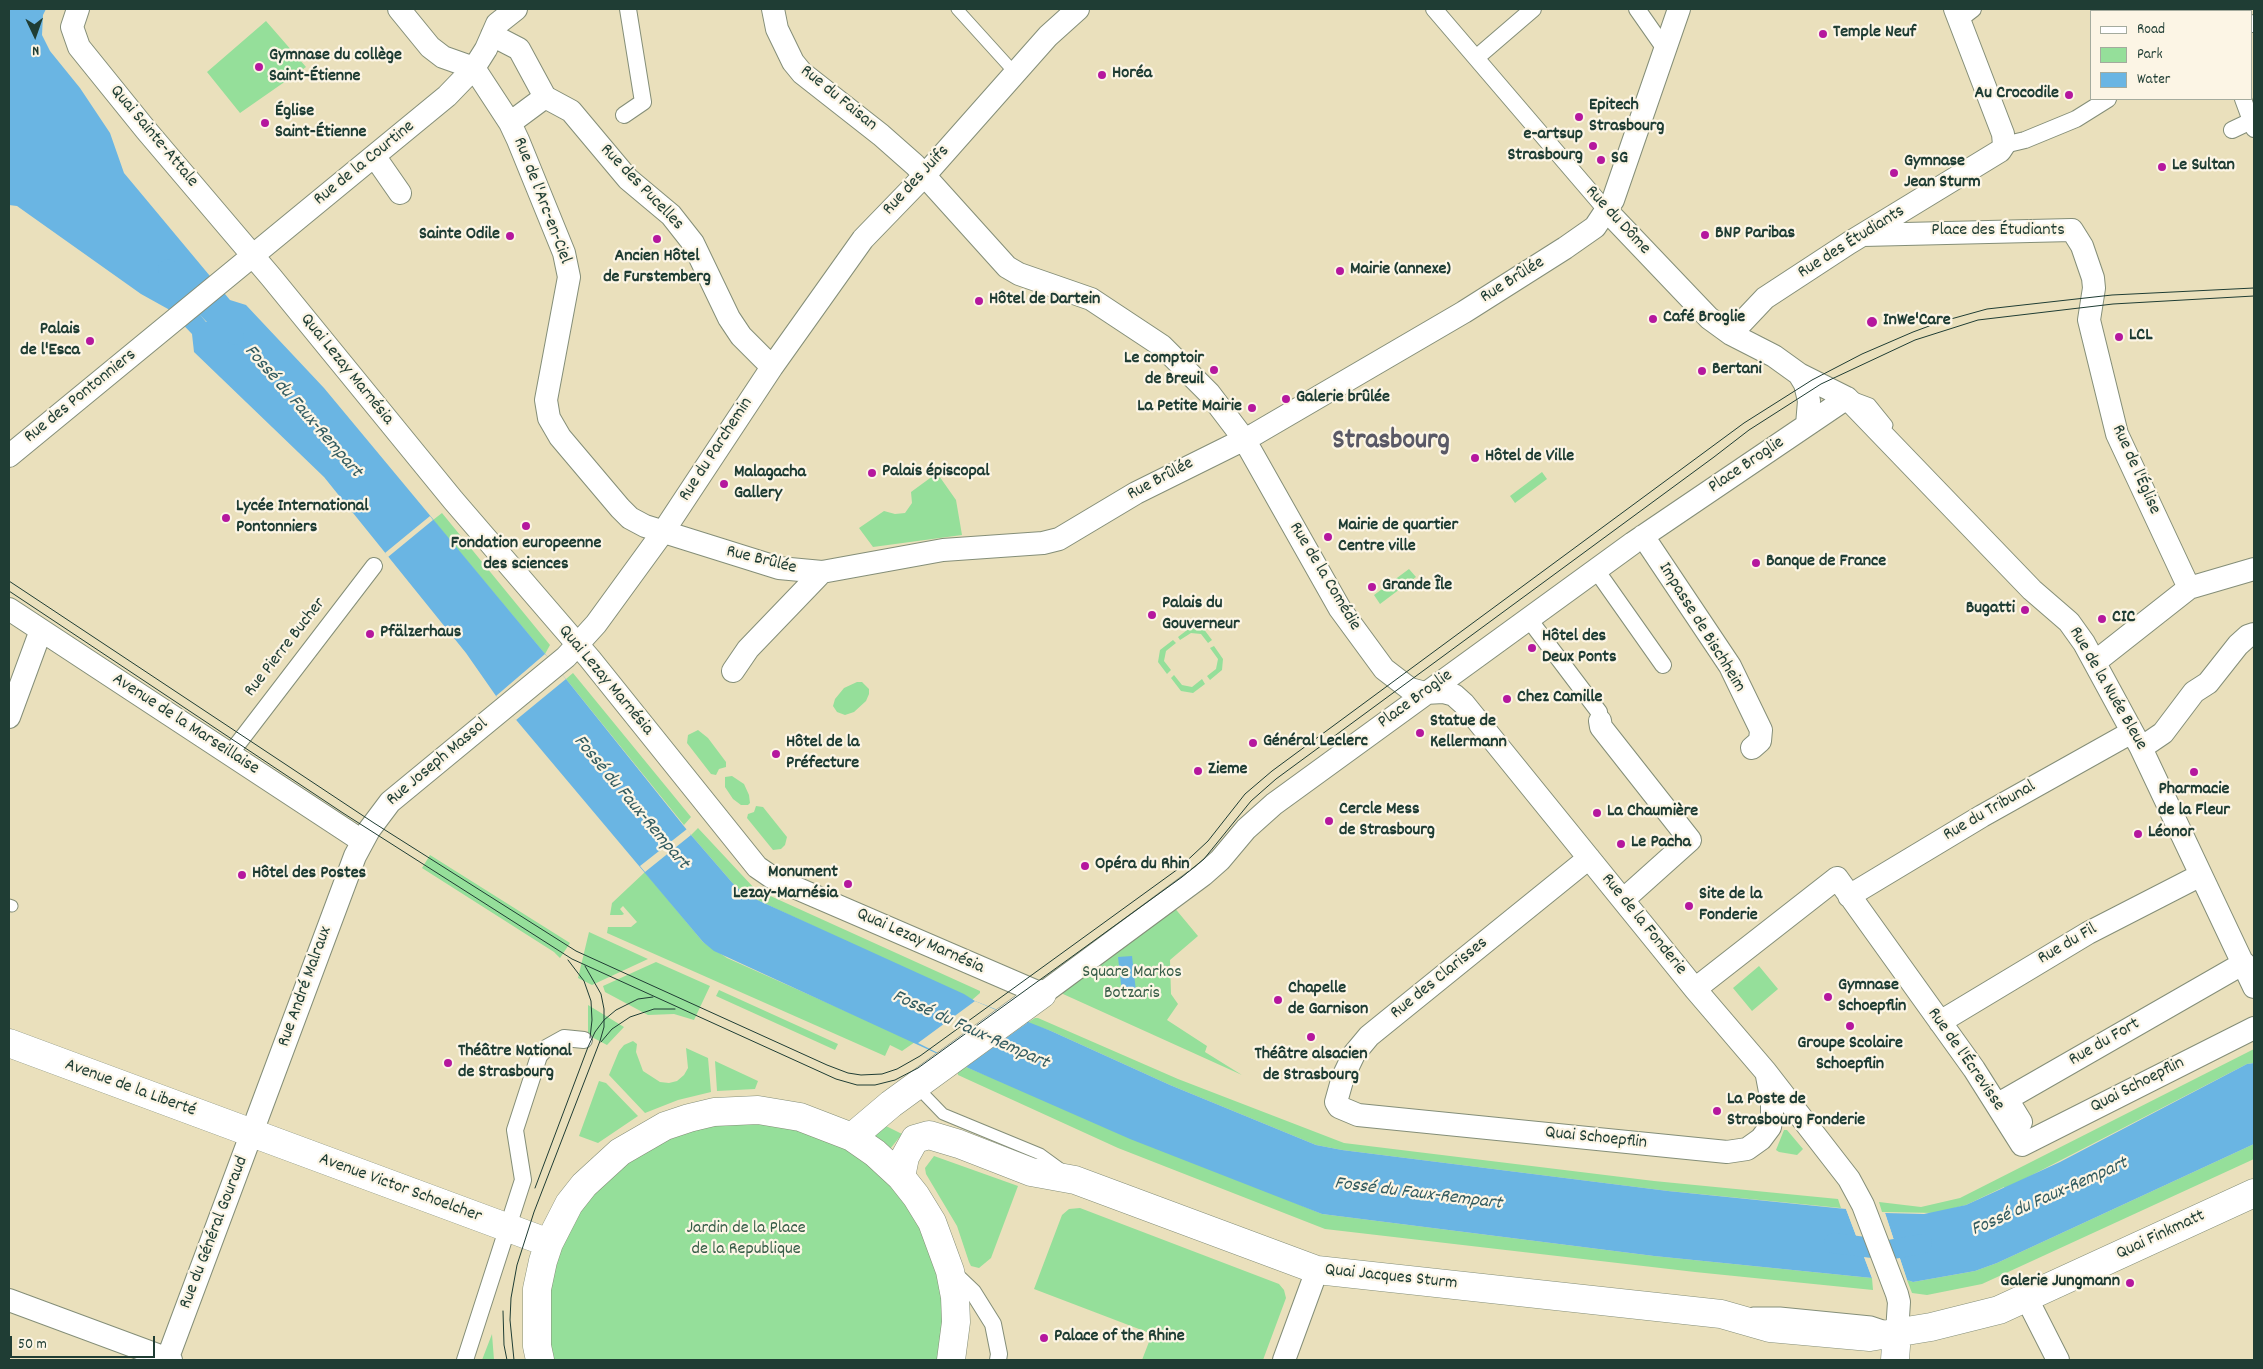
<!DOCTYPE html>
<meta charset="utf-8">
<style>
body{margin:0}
#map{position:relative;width:2263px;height:1369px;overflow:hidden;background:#eae0bc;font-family:Dekko,sans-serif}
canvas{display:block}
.frame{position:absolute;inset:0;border:10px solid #1f3d34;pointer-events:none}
.legend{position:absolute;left:2090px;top:10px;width:162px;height:90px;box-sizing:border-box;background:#fcf5e5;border:1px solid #a4ab9e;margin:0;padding:6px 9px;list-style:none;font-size:15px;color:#1f3d34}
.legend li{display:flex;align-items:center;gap:10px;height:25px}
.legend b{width:25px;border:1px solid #a4ab9e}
.north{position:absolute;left:10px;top:10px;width:50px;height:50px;-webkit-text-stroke:4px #fcf5e5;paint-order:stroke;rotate:177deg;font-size:14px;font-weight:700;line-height:20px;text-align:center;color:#1f3d34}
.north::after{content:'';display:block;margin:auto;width:18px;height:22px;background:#1f3d34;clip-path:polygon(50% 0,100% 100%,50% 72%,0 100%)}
.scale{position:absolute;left:10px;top:1336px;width:145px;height:22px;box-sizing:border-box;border:2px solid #1f3d34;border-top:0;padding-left:6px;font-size:15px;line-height:18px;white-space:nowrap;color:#1f3d34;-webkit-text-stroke:4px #fcf5e5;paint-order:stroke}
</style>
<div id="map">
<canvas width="2263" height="1369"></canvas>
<div class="frame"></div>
<ul class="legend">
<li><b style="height:6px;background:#fff"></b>Road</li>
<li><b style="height:14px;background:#95df9a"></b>Park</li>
<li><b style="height:14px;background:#6ab5e3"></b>Water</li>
</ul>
<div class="north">N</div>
<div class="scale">50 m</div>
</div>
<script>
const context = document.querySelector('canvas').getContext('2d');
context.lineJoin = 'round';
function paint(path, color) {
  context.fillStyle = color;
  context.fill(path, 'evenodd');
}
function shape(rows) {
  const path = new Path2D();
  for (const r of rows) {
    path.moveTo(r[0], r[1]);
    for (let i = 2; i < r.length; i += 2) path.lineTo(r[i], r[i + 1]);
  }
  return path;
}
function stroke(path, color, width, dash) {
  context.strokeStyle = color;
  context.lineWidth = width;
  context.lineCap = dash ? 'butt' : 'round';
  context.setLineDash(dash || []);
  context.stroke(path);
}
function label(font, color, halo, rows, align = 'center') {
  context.font = font + ' Dekko,sans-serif';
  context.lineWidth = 4.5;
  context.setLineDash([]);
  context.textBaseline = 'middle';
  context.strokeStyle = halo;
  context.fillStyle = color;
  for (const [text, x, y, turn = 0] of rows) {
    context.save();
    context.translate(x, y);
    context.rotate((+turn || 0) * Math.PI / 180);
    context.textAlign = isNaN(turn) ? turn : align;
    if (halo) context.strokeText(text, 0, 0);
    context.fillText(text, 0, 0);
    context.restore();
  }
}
const green = shape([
 [266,21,306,67,240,113,207,72],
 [1542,472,1547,479,1515,503,1510,496],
 [937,473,956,500,962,535,873,547,859,528,884,511,895,514,905,513,912,503,911,492],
 [442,513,550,645,545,654,433,520],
 [1409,569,1416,577,1380,604,1374,595],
 [1191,627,1203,628,1212,640,1208,643,1201,634,1191,633,1180,640,1178,637],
 [1173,640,1176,643,1166,651,1164,661,1171,670,1167,674,1158,662,1160,650],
 [1214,646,1223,659,1222,670,1210,680,1207,676,1216,669,1218,659,1210,648],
 [573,673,691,817,684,825,566,679],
 [1174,675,1182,685,1192,687,1202,679,1205,684,1193,693,1181,691,1171,678],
 [857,682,862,682,869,689,869,694,866,701,854,712,845,715,837,712,833,706,835,699,844,688],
 [698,730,708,738,726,762,726,767,719,769,716,775,711,774,687,743,688,735],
 [732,776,744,784,749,795,750,803,748,805,741,805,733,799,725,787,725,777],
 [756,806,763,807,787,837,785,845,781,849,773,850,747,818,748,814,754,812],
 [698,828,755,889,980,991,980,993,972,1000,753,898,736,887,691,835],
 [430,855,570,943,560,958,554,952,422,868],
 [645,872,703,942,727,958,915,1042,902,1051,890,1045,885,1056,607,933,608,927,631,927,637,922,623,906,620,909,624,914,622,915,610,915,612,903],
 [1173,906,1198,936,1170,960,1171,994,1178,1004,1167,1020,1207,1046,1205,1052,1242,1075,1063,994,1061,991],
 [589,932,648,959,592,985,578,978],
 [656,962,710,986,694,1020,674,1014,648,1015,605,992,603,986],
 [1759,966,1778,989,1752,1011,1733,988],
 [719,990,838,1044,835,1050,716,996],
 [588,1005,624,1027,607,1045,588,1035],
 [1035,1018,1038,1018,1178,1079,1344,1143,1654,1181,1838,1199,1841,1208,1668,1191,1342,1150,1316,1145,1170,1085,1051,1031,1027,1023],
 [633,1041,637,1044,636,1052,643,1071,660,1082,669,1083,677,1081,684,1075,688,1068,686,1048,708,1058,711,1092,678,1100,645,1113,609,1075,619,1051,624,1045],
 [2254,1049,2254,1063,2247,1064,2005,1189,2004,1187,1966,1205,1936,1213,1882,1212,1879,1202,1921,1207,1960,1198],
 [715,1061,758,1081,755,1089,717,1091],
 [966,1067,1322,1214,1654,1256,1872,1278,1873,1290,1695,1272,1325,1229,1118,1148,958,1075,958,1072],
 [599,1081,606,1083,638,1116,598,1143,579,1136],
 [779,1123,826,1137,869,1163,910,1208,937,1265,945,1314,939,1360,552,1360,550,1349,549,1299,558,1256,570,1228,586,1203,616,1170,657,1142,703,1125],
 [882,1124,902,1134,890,1149,874,1139,874,1134],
 [1784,1130,1787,1130,1803,1149,1797,1155,1779,1152,1776,1150],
 [2254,1144,2254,1159,1982,1284,1927,1295,1912,1293,1907,1280,1913,1282,1975,1271,1997,1263],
 [934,1156,1018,1186,991,1258,979,1268,971,1266,969,1262,957,1226,926,1174,925,1168],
 [1080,1208,1279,1284,1284,1290,1286,1298,1263,1360,1142,1360,1152,1334,1034,1289,1062,1215,1069,1209],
 [492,1334,494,1360,482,1360]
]);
const water = shape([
 [9,9,46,9,43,15,42,35,50,51,80,88,110,133,124,173,230,300,246,305,324,388,566,679,691,835,736,887,753,898,964,994,975,1001,1051,1031,1170,1085,1316,1145,1342,1150,1668,1191,1846,1209,1872,1278,1654,1256,1322,1214,1130,1139,966,1067,714,951,703,942,496,696,466,653,324,477,194,352,192,334,168,309,141,294,17,206,9,205],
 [187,287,194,288,216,314,215,321,206,322,184,295,185,289],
 [1132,956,1136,991,1122,993,1118,957],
 [2254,1063,2254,1144,1997,1263,1975,1271,1913,1282,1907,1280,1885,1213,1924,1214,1966,1205,2060,1162,2247,1064]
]);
const pier = shape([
 [430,516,433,520,388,557,385,553],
 [545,654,566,679,516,720,496,696],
 [687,829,691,835,645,872,640,866],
 [975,1001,1027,1023,966,1067,918,1043],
 [1846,1209,1849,1209,1874,1278,1872,1278],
 [1882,1212,1885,1213,1907,1280,1904,1279]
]);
const canal = shape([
 [168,269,234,335],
 [1834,1243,1888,1250,1922,1244]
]);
const service = shape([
 [957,9,1015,73],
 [1854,398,1870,404,1887,425],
 [9,905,12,906],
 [916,1086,943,1114,1040,1154,1062,1170],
 [1753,1313,1780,1313,1871,1322,1886,1327]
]);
const pedestrian = shape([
 [1434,9,1607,211],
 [1637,9,1665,49],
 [2208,9,2209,11],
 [1960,19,1973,9],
 [2252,24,2254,23],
 [1476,58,1533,9],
 [2243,99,2254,129],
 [624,115,643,102,628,9],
 [2232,130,2251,121],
 [2004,145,2025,140,2076,119,2108,99],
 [1601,577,1663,665],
 [1534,626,1599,712,1600,721],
 [230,754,374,566],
 [951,1271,973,1292,993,1324,999,1354,998,1360],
 [465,1360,523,1180,515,1130,539,1056,546,1048,564,1038,584,1040]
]);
const minor = shape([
 [78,9,72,27,79,47,146,130,271,277,453,500,590,659,757,867,773,878,1042,994,1203,875,1220,860,1246,829,1274,804,1633,543,1847,398],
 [399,9,430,47,443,57,474,68],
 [773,9,777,29,793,62,802,73,881,135,915,165,1007,267,1019,274,1091,299,1162,346,1209,393,1244,439,1340,609,1384,669,1410,689,1425,693,1443,692,1454,695,1464,704,1695,989,1766,1072,1849,1179,1863,1205,1897,1294,1899,1302,1897,1332],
 [492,35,519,49,545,97,571,111,628,179,671,215,693,243,729,318,741,336,772,367],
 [474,68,510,123,518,140,564,253,569,277,546,400,549,418,560,437,620,508,630,518,645,526,779,568,822,572,943,550,1043,543,1059,539,1136,493,1255,434,1464,312,1565,248,1595,227,1613,200,1679,9],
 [510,123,545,97],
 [375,157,400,193],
 [1607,211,1709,318,1731,334,1774,356,1799,374,1847,398,2032,590,2069,622,2084,643,2141,748,2254,987],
 [1863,235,2072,230,2082,246,2093,278,2094,288,2089,320,2117,434,2189,588],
 [1731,334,1765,298,1849,243,2000,151,2004,145,2003,134,1955,9],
 [1799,374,1805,384,1809,401,1807,425],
 [9,456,447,96,474,68,486,49,497,24,516,9],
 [1643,536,1730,666,1761,730,1760,741,1752,748],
 [9,609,362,841],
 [2095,662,2189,588,2254,569],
 [733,671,748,649,822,572],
 [9,717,41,630],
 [1600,721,1601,727,1690,840,1623,900],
 [2141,748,2163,733,2194,692,2208,683,2238,645,2248,636,2254,634],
 [1589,858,1369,1036,1354,1054,1343,1077,1336,1102,1339,1107,1358,1115,1727,1152,1747,1149,1761,1139,1770,1127,1772,1116,1772,1102,1767,1076],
 [1849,896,1982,816,2132,732],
 [1695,989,1837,878,1974,1069,2022,1145,2254,1028],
 [1940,1022,2088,933,2201,875],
 [2021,1122,2007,1099,2244,963],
 [2027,1299,2058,1360],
 [9,1300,171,1360],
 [167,1360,355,856,369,830,390,802,566,657,596,624,663,532,772,367,863,239,924,176,1048,36,1078,9],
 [1284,1360,1317,1270]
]);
const tertiary = shape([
 [9,1043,549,1243],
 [852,1137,891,1104,1042,994],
 [901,1177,905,1157,915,1139,929,1135,959,1144,1031,1172,1075,1180,1317,1270,1721,1314,1770,1328,1870,1337,1931,1327,1999,1310,2254,1193],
 [540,1360,537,1346,537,1289,543,1261,549,1243,569,1204,584,1185,620,1152,665,1126,689,1118,714,1112,758,1110,800,1117,852,1137,875,1153,901,1177,916,1196,932,1222,950,1271,955,1297,956,1322,951,1360],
 [1895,1360,1897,1332]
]);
const tram = shape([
 [9,581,374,823,576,951,827,1065,848,1073,861,1075,882,1074,897,1069,920,1056,1178,869,1208,841,1245,794,1272,771,1744,423,1812,380,1862,354,1913,332,1940,322,1987,309,2112,295,2254,288],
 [9,591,343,813,572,959,836,1079,857,1085,875,1085,895,1080,918,1068,1182,877,1204,859,1251,801,1276,779,1714,457,1749,430,1821,384,1915,340,1978,320,2113,304,2254,296],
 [568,960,584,981,591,1001,592,1020,590,1038],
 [601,1042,612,1029,630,1017,654,1009,675,1009],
 [535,1188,588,1047,595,1032,604,1020,616,1010,638,999,653,997],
 [503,1311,504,1345,507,1360],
 [514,1360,510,1320,511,1298,517,1265,534,1212,600,1041,604,1027,604,1009,601,994,585,966]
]);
const markers = [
 [1823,34,5,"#b5179e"],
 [259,67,5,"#b5179e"],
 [1102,75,5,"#b5179e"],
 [2069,95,5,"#b5179e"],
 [1579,117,5,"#b5179e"],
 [265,123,5,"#b5179e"],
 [1593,146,5,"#b5179e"],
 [1601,160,5,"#b5179e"],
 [2162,167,5,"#b5179e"],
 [1894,173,5,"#b5179e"],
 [1705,235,5,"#b5179e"],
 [510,236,5,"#b5179e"],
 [657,239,5,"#b5179e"],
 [1340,271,5,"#b5179e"],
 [979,301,5,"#b5179e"],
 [1653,319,5,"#b5179e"],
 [1872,322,6,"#b5179e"],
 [2119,337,5,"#b5179e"],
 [90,341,5,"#b5179e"],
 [1214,370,5,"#b5179e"],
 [1702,371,5,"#b5179e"],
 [1286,399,5,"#b5179e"],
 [1252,408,5,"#b5179e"],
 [1475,458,5,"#b5179e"],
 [872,473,5,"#b5179e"],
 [724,484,5,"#b5179e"],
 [226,518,5,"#b5179e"],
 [526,526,5,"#b5179e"],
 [1328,537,5,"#b5179e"],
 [1756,563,5,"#b5179e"],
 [1372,587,5,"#b5179e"],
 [2025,610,5,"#b5179e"],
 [1152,615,5,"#b5179e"],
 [2102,619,5,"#b5179e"],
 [370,634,5,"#b5179e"],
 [1532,648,5,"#b5179e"],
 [1507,699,5,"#b5179e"],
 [1420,733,5,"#b5179e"],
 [1253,743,5,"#b5179e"],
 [776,754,5,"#b5179e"],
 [1198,771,5,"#b5179e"],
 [2194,772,5,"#b5179e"],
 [1597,813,5,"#b5179e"],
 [1329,821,5,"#b5179e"],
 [2138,834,5,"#b5179e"],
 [1621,844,5,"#b5179e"],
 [1085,866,5,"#b5179e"],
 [242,875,5,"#b5179e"],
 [848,884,5,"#b5179e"],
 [1689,906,5,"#b5179e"],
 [1828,997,5,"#b5179e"],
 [1278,1000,5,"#b5179e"],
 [1850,1026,5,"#b5179e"],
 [1311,1037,5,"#b5179e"],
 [448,1063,5,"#b5179e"],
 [1717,1111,5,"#b5179e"],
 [2130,1283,5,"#b5179e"],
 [1044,1338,5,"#b5179e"]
];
const poiNames = [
 ["Temple Neuf",1833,34],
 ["Gymnase du collège",269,57],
 ["Saint-Étienne",269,78],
 ["Horéa",1112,75],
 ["Au Crocodile",2059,95,"right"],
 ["Epitech",1589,107],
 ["Strasbourg",1589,128],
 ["Église",275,113],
 ["Saint-Étienne",275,134],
 ["e-artsup",1583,136,"right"],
 ["Strasbourg",1583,157,"right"],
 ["SG",1611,160],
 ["Gymnase",1904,163],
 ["Jean Sturm",1904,184],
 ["Le Sultan",2172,167],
 ["BNP Paribas",1715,235],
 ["Sainte Odile",500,236,"right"],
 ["Ancien Hôtel",657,258,"center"],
 ["de Furstemberg",657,279,"center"],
 ["Mairie (annexe)",1350,271],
 ["Hôtel de Dartein",989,301],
 ["Café Broglie",1663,319],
 ["InWe'Care",1883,322],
 ["Palais",80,331,"right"],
 ["de l'Esca",80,352,"right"],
 ["LCL",2129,337],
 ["Le comptoir",1204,360,"right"],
 ["de Breuil",1204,381,"right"],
 ["Bertani",1712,371],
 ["Galerie brûlée",1296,399],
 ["La Petite Mairie",1242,408,"right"],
 ["Hôtel de Ville",1485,458],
 ["Palais épiscopal",882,473],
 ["Malagacha",734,474],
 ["Gallery",734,495],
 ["Lycée International",236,508],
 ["Pontonniers",236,529],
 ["Mairie de quartier",1338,527],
 ["Centre ville",1338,548],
 ["Fondation europeenne",526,545,"center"],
 ["des sciences",526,566,"center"],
 ["Banque de France",1766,563],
 ["Grande Île",1382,587],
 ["Palais du",1162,605],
 ["Gouverneur",1162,626],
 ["Bugatti",2015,610,"right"],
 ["CIC",2112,619],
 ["Pfälzerhaus",380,634],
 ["Hôtel des",1542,638],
 ["Deux Ponts",1542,659],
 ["Chez Camille",1517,699],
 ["Statue de",1430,723],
 ["Kellermann",1430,744],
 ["Général Leclerc",1263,743],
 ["Hôtel de la",786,744],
 ["Préfecture",786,765],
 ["Zieme",1208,771],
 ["Pharmacie",2194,791,"center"],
 ["de la Fleur",2194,812,"center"],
 ["Cercle Mess",1339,811],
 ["de Strasbourg",1339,832],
 ["La Chaumière",1607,813],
 ["Léonor",2148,834],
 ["Le Pacha",1631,844],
 ["Opéra du Rhin",1095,866],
 ["Monument",838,874,"right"],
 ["Lezay-Marnésia",838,895,"right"],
 ["Hôtel des Postes",252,875],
 ["Site de la",1699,896],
 ["Fonderie",1699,917],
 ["Gymnase",1838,987],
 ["Schoepflin",1838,1008],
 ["Chapelle",1288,990],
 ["de Garnison",1288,1011],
 ["Groupe Scolaire",1850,1045,"center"],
 ["Schoepflin",1850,1066,"center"],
 ["Théâtre National",458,1053],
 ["de Strasbourg",458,1074],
 ["Théâtre alsacien",1311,1056,"center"],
 ["de Strasbourg",1311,1077,"center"],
 ["La Poste de",1727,1101],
 ["Strasbourg Fonderie",1727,1122],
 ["Galerie Jungmann",2120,1283,"right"],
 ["Palace of the Rhine",1054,1338]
];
const streetNames = [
 ["Rue du Faisan",838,99,39],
 ["Quai Sainte-Attale",153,137,50],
 ["Rue de la Courtine",365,164,-39],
 ["Rue des Juifs",917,181,-47],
 ["Rue des Pucelles",641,188,46],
 ["Rue de l'Arc-en-Ciel",541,201,69],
 ["Rue du Dôme",1617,221,47],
 ["Place des Étudiants",1998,232],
 ["Rue des Étudiants",1852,243,-32],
 ["Rue Brûlée",1513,281,-32],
 ["Quai Lezay Marnésia",346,370,51],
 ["Rue des Pontonniers",81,397,-39],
 ["Rue du Parchemin",717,450,-57],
 ["Place Broglie",1747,466,-34],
 ["Rue de l'Église",2135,470,66],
 ["Rue Brûlée",1161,480,-28],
 ["Rue Brûlée",761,561,14],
 ["Rue de la Comédie",1324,577,59],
 ["Impasse de Bischheim",1701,628,58],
 ["Rue Pierre Bucher",286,648,-52],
 ["Quai Lezay Marnésia",605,681,50],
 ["Rue de la Nuée Bleue",2107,689,60],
 ["Place Broglie",1416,700,-36],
 ["Avenue de la Marseillaise",185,725,33],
 ["Rue Joseph Massol",438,763,-40],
 ["Rue du Tribunal",1990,812,-30],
 ["Rue de la Fonderie",1643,925,51],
 ["Quai Lezay Marnésia",920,942,24],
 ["Rue du Fil",2068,945,-30],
 ["Rue des Clarisses",1440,979,-39],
 ["Rue André Malraux",306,987,-70],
 ["Rue du Fort",2105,1043,-30],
 ["Rue de l'Écrevisse",1965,1060,55],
 ["Quai Schoepflin",2138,1086,-27],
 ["Avenue de la Liberté",130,1089,20],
 ["Quai Schoepflin",1596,1139,6],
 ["Avenue Victor Schoelcher",400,1189,20],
 ["Rue du Général Gouraud",215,1233,-69],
 ["Quai Finkmatt",2161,1236,-25],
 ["Quai Jacques Sturm",1391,1278,6]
];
const parkNames = [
 ["Square Markos",1132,974],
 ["Botzaris",1132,995],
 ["Jardin de la Place",746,1230],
 ["de la Republique",746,1251]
];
const waterNames = [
 ["Fossé du Faux-Rempart",302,412,49],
 ["Fossé du Faux-Rempart",630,803,50],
 ["Fossé du Faux-Rempart",970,1031,24],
 ["Fossé du Faux-Rempart",1418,1195,7],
 ["Fossé du Faux-Rempart",2050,1198,-24]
];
const townNames = [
 ["Strasbourg",1391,443]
];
paint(green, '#95df9a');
paint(water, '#6ab5e3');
paint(pier, '#eae0bc');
stroke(canal, '#6ab5e3', 20);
stroke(service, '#848e78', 13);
stroke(pedestrian, '#848e78', 18);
stroke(minor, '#848e78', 24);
stroke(tertiary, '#848e78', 29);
stroke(service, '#fff', 11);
stroke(pedestrian, '#fff', 16);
stroke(minor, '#fff', 22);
stroke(tertiary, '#fff', 28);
stroke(tram, '#1f3d34', 1);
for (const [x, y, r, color] of markers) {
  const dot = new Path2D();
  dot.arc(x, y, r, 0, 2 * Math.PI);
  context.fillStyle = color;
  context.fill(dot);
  stroke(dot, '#fcf5e5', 2);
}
label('bold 18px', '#1f3d34', '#fcf5e5', poiNames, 'left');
label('18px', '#1f3d34', '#fcf5e5', streetNames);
label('18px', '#375d48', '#fcf5e5', parkNames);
label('italic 19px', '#325b60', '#fcf5e5', waterNames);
label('bold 28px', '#5a5966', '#fcf5e5', townNames);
</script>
